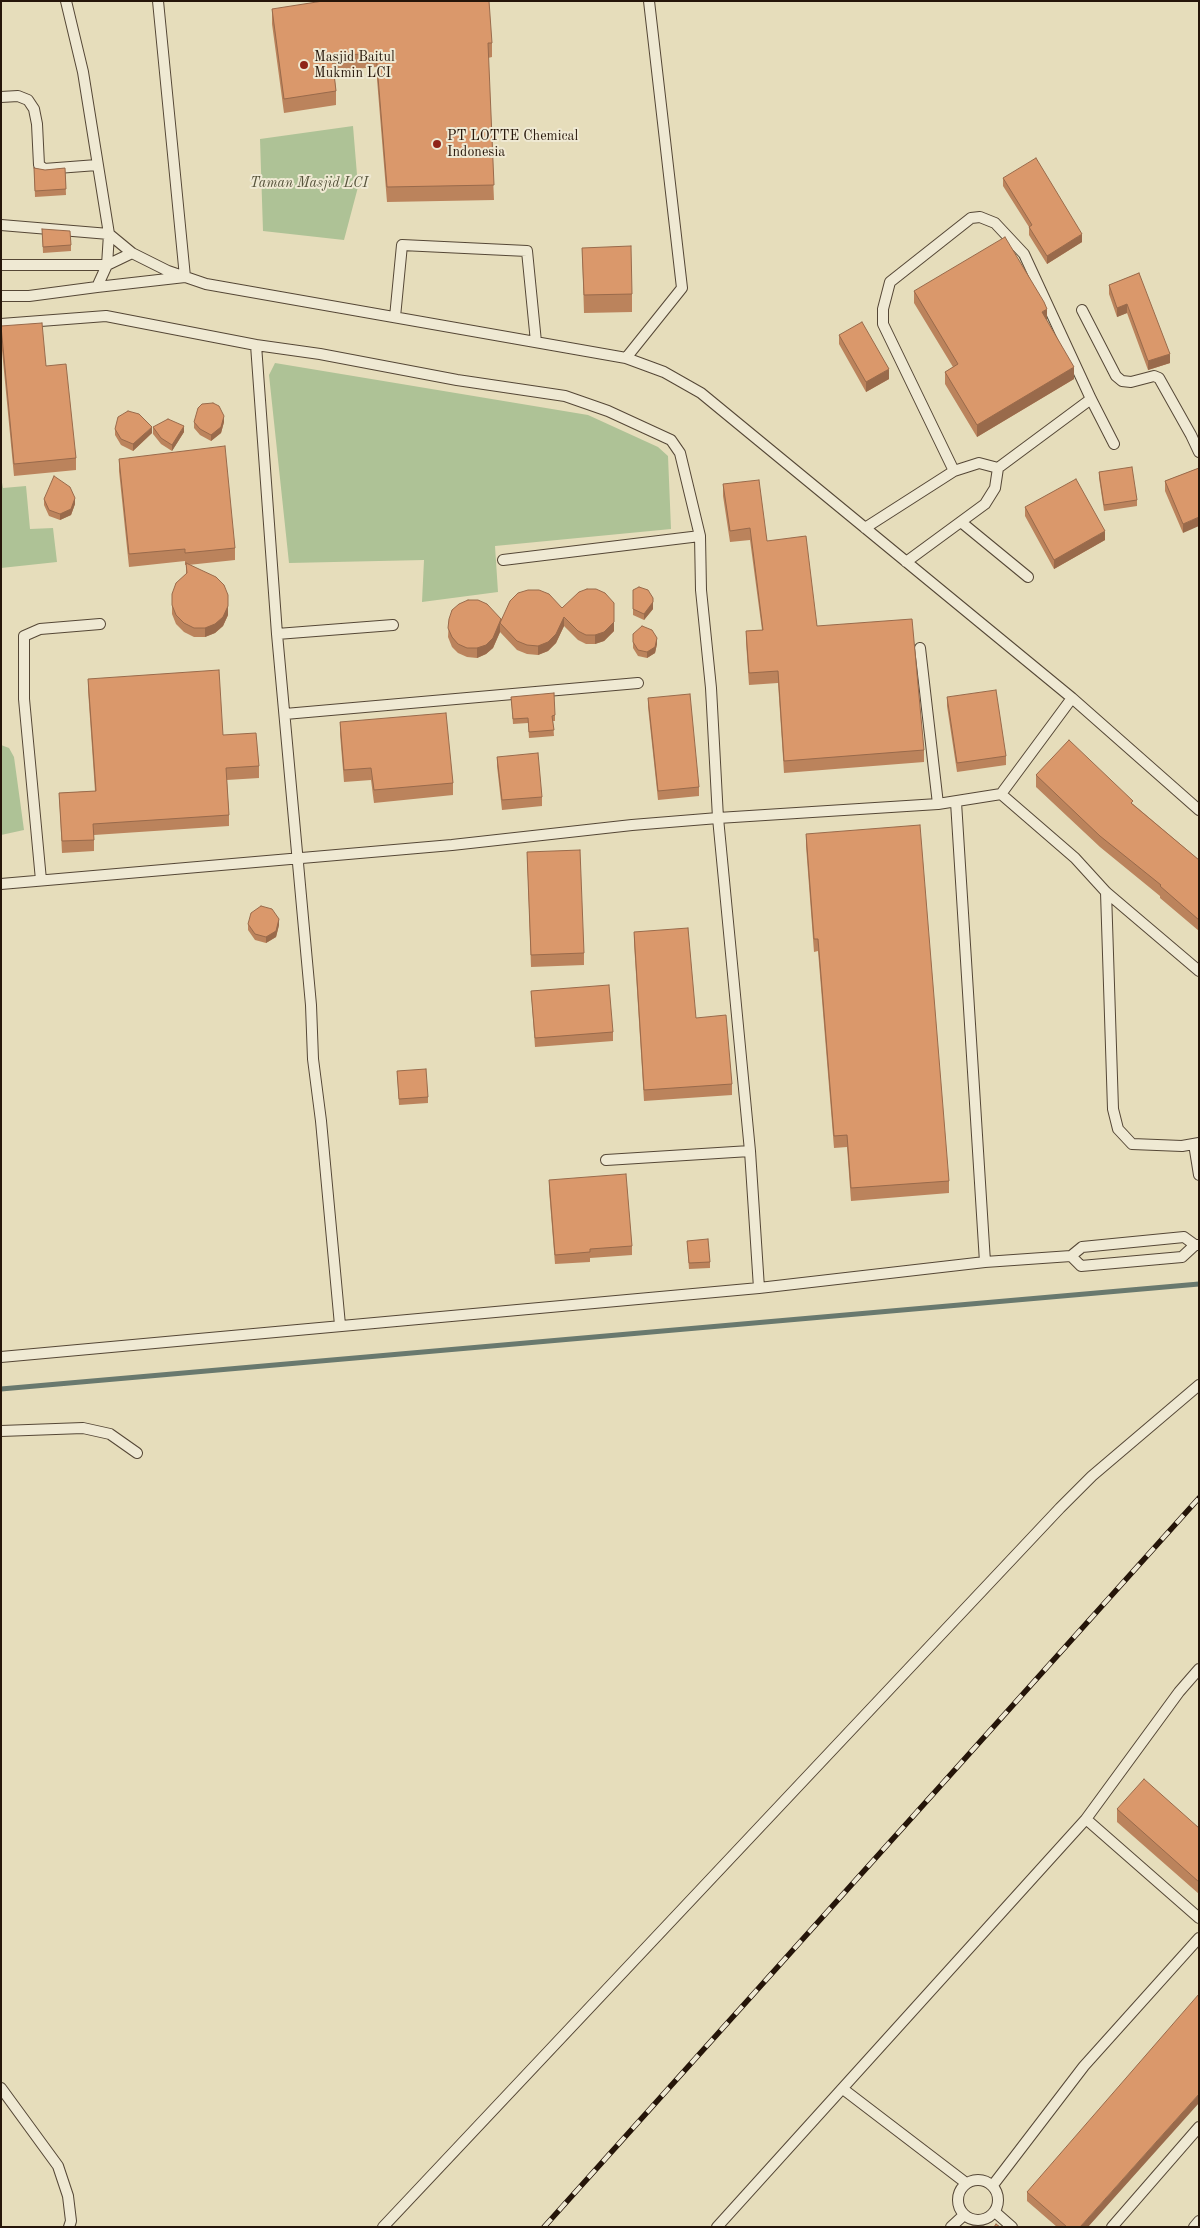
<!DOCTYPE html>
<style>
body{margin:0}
#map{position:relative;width:1200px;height:2228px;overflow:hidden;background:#e6ddbb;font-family:"Old Standard TT",serif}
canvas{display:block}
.frame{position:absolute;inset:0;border:2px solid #251509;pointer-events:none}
</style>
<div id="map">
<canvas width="1200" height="2228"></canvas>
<div class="frame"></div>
</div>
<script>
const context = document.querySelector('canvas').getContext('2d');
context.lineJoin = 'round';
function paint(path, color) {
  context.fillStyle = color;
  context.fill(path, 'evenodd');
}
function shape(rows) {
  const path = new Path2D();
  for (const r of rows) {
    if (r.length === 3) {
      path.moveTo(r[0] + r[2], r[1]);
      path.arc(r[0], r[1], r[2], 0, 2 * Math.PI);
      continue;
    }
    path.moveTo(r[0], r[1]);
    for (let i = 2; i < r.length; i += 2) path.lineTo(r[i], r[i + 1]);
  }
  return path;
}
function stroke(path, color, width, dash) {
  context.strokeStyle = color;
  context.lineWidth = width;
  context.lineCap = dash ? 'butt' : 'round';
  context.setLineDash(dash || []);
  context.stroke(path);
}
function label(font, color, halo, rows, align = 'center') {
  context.font = font + ' "Old Standard TT",serif';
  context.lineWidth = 4;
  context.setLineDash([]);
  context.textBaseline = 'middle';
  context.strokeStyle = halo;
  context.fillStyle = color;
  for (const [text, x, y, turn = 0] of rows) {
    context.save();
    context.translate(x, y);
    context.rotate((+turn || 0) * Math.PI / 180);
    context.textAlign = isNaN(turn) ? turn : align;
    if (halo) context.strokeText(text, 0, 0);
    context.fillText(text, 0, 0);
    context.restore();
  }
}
const green = shape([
 [353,126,358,187,344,240,263,231,260,139],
 [275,363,588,415,658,447,668,456,671,529,495,546,498,592,422,602,424,560,289,563,269,375],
 [1,477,3,488,26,486,30,529,53,528,57,562,1,568],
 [1,745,9,748,14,757,24,830,1,835]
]);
const stream = shape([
 [1,1389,1199,1284]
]);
const service = shape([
 [1,97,18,96,28,100,34,109,37,124,39,165,44,169,97,165],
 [1,225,109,234,132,253,168,271,206,284,626,358,664,372,701,393,1072,698,1199,810],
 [1,265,107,265,132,253],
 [97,287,185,277,158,1],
 [1,296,29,296,97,287,107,265,109,234,83,72,66,1],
 [1082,310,1116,376,1122,381,1131,382,1154,376,1159,378,1191,435,1199,452],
 [395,317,402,245,527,251,536,342],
 [1,324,106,316,256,345,277,634,311,1005,313,1059,321,1121,340,1325],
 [626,358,682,288,649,1],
 [954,471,883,324,883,309,890,282,971,218,980,217,995,223,1024,254,1091,399,1114,444],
 [961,522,1028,577],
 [865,528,954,471,979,463,998,468],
 [503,560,700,536],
 [906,562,985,504,995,488,998,468,1091,399],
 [277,634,393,625],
 [920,648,938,804],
 [285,714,638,683],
 [1001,794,1072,698],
 [956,802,985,1262],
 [41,880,24,699,24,636,40,629,100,624],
 [1,884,452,845,632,825,718,818,711,688,701,590,700,536,680,453,671,440,608,411,565,396,457,380,320,354,256,345],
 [1106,892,1113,1109,1118,1129,1132,1144,1182,1146,1199,1143],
 [1194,1144,1199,1175],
 [606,1160,750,1151],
 [1071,1256,1081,1266,1182,1257,1195,1245],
 [759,1288,750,1151,718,818,938,804,1001,794,1075,858,1106,892,1199,971],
 [1,1357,759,1288,985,1262,1071,1256,1082,1247,1184,1237,1195,1245,1199,1245],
 [1,1431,83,1428,110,1434,137,1453],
 [1086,1819,1199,1918],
 [1,2088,58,2166,68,2196,71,2221,69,2227],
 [843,2089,966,2183],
 [978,2200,20],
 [993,2185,1084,2066,1199,1938],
 [995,2212,1012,2227],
 [383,2227,1060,1508,1092,1476,1199,1385],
 [717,2227,1086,1819,1179,1692,1199,1669],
 [951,2227,964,2215],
 [1112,2227,1199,2127],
 [1194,2227,1199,2221]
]);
const rail = shape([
 [544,2227,1199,1498]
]);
const wall = shape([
 [272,9,492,43,492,57,488,58,494,200,387,202,376,67,334,71,336,91,336,105,284,113,272,24],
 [34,168,45,170,65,168,66,195,35,197],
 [1003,178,1082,242,1047,264,1029,235,1029,227,1003,186],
 [42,229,71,245,71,251,43,253],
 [582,248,632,294,632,312,584,313],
 [1139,273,1170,363,1148,370,1127,313,1117,317,1109,294,1109,285],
 [914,291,1047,321,1074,379,977,437,945,384,945,372,953,367,914,303],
 [1,326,46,366,76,458,76,470,14,476,1,340],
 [839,335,889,379,866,392,839,344],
 [194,422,224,422,221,433,211,441,200,435,194,428],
 [153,427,184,432,172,451,161,444,153,434],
 [115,429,152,433,133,451,121,445,115,435],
 [119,459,235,548,235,560,188,565,228,595,228,615,223,626,215,633,205,637,194,637,184,632,176,624,172,614,172,594,186,574,186,565,185,565,185,561,129,567,119,471],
 [1199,468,1183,533,1165,491,1165,481],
 [1099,472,1137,500,1137,506,1104,511,1099,478],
 [723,484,767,541,817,626,924,750,924,762,784,773,778,683,749,685,746,642,746,631,762,630,750,540,730,542,723,496],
 [44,499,75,504,71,515,60,520,49,516,44,505],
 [1025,507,1105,540,1054,569,1025,516],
 [633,590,653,598,653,609,644,620,633,615],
 [562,608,614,631,604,641,595,644,586,644,578,640,564,626,556,643,548,651,538,655,527,654,517,650,500,632,493,648,486,654,477,658,467,657,458,653,452,647,448,637,449,619,501,619],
 [633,634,657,644,655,653,647,658,638,656,633,648],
 [88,679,223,735,259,766,259,778,227,780,229,815,229,826,94,835,94,851,62,853,59,793,95,791,88,690],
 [511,697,555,715,555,721,553,721,554,736,529,738,528,723,513,724],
 [947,697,1006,756,1006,765,957,772,947,706],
 [648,698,699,787,699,796,658,800,648,707],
 [340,722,453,783,453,795,374,803,371,780,344,782,340,734],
 [497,757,542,797,542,806,502,810,497,766],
 [1036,775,1133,804,1199,860,1199,931,1160,898,1160,896,1100,847,1036,787],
 [806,834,949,1181,949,1193,851,1201,847,1147,834,1148,818,951,814,952,806,846],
 [527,852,584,953,584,965,531,967],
 [248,924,279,925,276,937,266,943,255,940,248,930],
 [634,932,696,1018,732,1084,732,1095,644,1101,634,943],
 [531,991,613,1032,613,1041,535,1047],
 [397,1071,428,1097,428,1103,399,1105],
 [549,1180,632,1246,632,1255,590,1258,590,1262,555,1264,549,1190],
 [687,1241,710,1262,710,1268,689,1269],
 [1117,1809,1199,1828,1199,1894,1117,1822],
 [1027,2192,1088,2227,1057,2227,1027,2201]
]);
const shadedWall = shape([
 [1082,234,1082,242,1047,264,1047,256],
 [1127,304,1127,313,1117,317,1117,308],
 [1047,309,1047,321,1042,324,1042,312],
 [1170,354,1170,363,1148,370,1148,361],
 [1074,367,1074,379,977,437,977,425],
 [889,369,889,379,866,392,866,382],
 [224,416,224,422,221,433,211,441,211,435],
 [184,426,184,432,172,451,172,445],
 [152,427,152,433,133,451,133,444],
 [75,498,75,504,71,515,60,520,60,514],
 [1199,517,1199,526,1183,533,1183,524],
 [1105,531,1105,540,1054,569,1054,560],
 [653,602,653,609,644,620,644,614],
 [614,603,614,631,604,641,595,644,595,635],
 [228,606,228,615,223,626,215,633,205,637,205,628],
 [564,617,564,626,556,643,548,651,538,655,538,646],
 [500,623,500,632,493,648,486,654,477,658,477,648],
 [657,638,657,644,655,653,647,658,647,652],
 [279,919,279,925,276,937,266,943,266,937],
 [1199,2094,1199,2103,1088,2227,1080,2227]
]);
const building = shape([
 [323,1,489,1,492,43,488,43,494,185,387,187,376,53,332,56,336,91,284,99,272,9,323,1],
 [1036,158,1082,234,1047,256,1029,227,1032,225,1003,178,1036,158],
 [34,168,45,170,65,168,66,189,35,191,34,168],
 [42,229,70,231,71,245,43,247,42,229],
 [1005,237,1044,302,1047,309,1042,312,1074,367,977,425,945,372,958,364,914,291,1005,237],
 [631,246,632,294,584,295,582,248,631,246],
 [1139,273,1170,354,1148,361,1127,304,1117,308,1109,285,1139,273],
 [862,322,889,369,866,382,839,335,862,322],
 [42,323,46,366,66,364,76,458,14,464,1,326,42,323],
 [213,403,219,406,224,416,221,427,211,435,200,429,194,422,198,408,202,404,213,403],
 [128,411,139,414,152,427,133,444,121,439,115,429,118,417,128,411],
 [168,419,184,426,172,445,161,438,153,427,168,419],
 [225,446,235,548,185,553,185,549,129,554,119,459,225,446],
 [1132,467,1137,500,1104,505,1099,472,1132,467],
 [1199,468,1199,517,1183,524,1165,481,1199,468],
 [54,476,70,487,75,498,71,509,60,514,49,510,44,499,54,476],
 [1076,479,1105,531,1054,560,1025,507,1076,479],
 [759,480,767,541,806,536,817,626,912,619,924,750,784,761,778,671,749,673,746,631,763,630,750,528,730,531,723,484,759,480],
 [186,563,216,577,224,585,228,595,228,606,223,617,215,624,205,628,194,628,184,623,176,615,172,605,172,594,176,583,187,573,186,563],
 [639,587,648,590,653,598,653,602,644,614,633,609,633,590,639,587],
 [587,589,596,589,605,593,614,603,614,622,604,632,595,635,586,635,578,631,564,617,556,634,548,642,538,646,527,645,517,641,500,623,510,601,518,593,528,590,539,590,549,594,562,608,579,592,587,589],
 [468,600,478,600,487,604,501,619,493,638,486,645,477,648,467,648,458,644,452,637,448,628,449,619,452,610,459,604,468,600],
 [642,626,652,630,657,638,655,647,647,652,638,650,633,642,633,634,642,626],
 [219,670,223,735,256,733,259,766,226,768,229,815,93,824,94,840,62,841,59,793,96,791,88,679,219,670],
 [996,690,1006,756,957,763,947,697,996,690],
 [554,693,555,715,552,716,554,730,529,732,528,718,513,719,511,697,554,693],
 [690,694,699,787,658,791,648,698,690,694],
 [446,713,453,783,374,790,371,768,344,770,340,722,446,713],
 [1069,740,1133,801,1131,803,1199,860,1199,920,1160,886,1161,885,1100,836,1036,775,1069,740],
 [538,753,542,797,502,800,497,757,538,753],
 [920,825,949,1181,851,1188,847,1135,834,1136,818,939,814,939,806,834,920,825],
 [580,850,584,953,531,955,527,852,580,850],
 [261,906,272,909,279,919,276,931,266,937,255,934,248,924,251,913,261,906],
 [688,928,696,1018,726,1015,732,1084,644,1090,634,932,688,928],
 [609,985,613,1032,535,1038,531,991,609,985],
 [426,1069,428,1097,399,1099,397,1071,426,1069],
 [626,1174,632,1246,590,1249,590,1252,555,1255,549,1180,626,1174],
 [708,1239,710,1262,689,1263,687,1241,708,1239],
 [1144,1779,1199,1828,1199,1882,1117,1809,1144,1779],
 [1199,1994,1199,2094,1080,2227,1067,2227,1027,2192,1199,1994],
 [996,2224,1000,2227,994,2227,996,2224]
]);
const markers = [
 [304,65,5,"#8f2418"],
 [437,144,5,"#8f2418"]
];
const poiNames = [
 ["Masjid Baitul",314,57],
 ["Mukmin LCI",314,73],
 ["PT LOTTE Chemical",447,136],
 ["Indonesia",447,152]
];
const parkNames = [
 ["Taman Masjid LCI",309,183]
];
paint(green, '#aec296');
stroke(stream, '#69796e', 5);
stroke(service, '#554736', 12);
stroke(service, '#efe9d3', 10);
stroke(rail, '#251509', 5.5);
stroke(rail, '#efe9d3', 4, [11]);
paint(wall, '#bb835c');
paint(shadedWall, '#996a4b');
paint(building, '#da986b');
stroke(building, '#996a4b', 1);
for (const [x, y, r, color] of markers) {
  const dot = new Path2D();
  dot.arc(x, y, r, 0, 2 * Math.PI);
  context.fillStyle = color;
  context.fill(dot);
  stroke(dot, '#efe9d3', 2);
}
label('14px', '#251509', '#efe9d3', poiNames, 'left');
label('italic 14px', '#55523a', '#efe9d3', parkNames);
</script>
